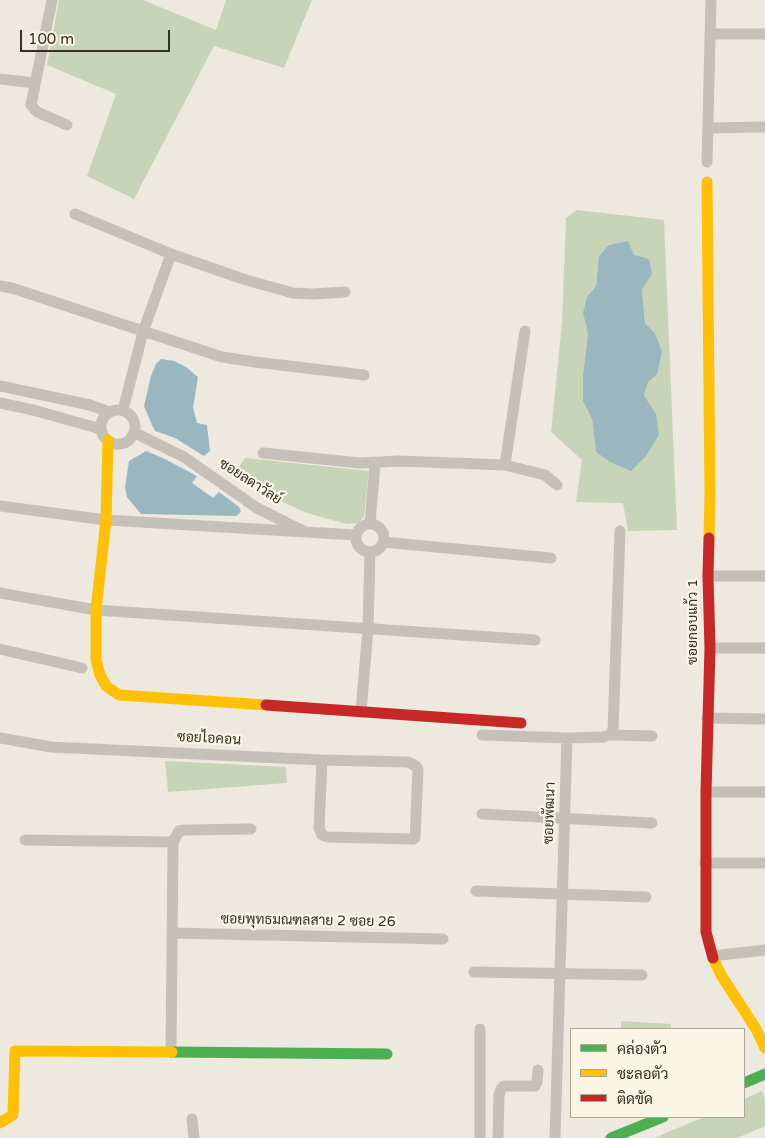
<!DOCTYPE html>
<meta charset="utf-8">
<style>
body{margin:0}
#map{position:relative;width:765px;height:1138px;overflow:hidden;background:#ede9df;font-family:"Varela Round",Sarabun,sans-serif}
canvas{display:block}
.legend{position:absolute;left:570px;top:1028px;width:175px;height:90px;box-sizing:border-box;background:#faf5e5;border:1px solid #aca699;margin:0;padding:6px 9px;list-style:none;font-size:15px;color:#362f26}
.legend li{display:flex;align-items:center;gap:10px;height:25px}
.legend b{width:25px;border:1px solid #aca699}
.scale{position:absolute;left:20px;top:30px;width:150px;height:22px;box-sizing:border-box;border:2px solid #362f26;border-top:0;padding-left:6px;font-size:15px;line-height:18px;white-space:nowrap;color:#362f26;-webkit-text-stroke:4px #faf5e5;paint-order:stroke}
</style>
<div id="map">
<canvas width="765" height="1138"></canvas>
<ul class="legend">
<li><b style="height:6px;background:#4caf50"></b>คล่องตัว</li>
<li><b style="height:6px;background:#ffc107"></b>ชะลอตัว</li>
<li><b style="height:6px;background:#c62828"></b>ติดขัด</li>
</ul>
<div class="scale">100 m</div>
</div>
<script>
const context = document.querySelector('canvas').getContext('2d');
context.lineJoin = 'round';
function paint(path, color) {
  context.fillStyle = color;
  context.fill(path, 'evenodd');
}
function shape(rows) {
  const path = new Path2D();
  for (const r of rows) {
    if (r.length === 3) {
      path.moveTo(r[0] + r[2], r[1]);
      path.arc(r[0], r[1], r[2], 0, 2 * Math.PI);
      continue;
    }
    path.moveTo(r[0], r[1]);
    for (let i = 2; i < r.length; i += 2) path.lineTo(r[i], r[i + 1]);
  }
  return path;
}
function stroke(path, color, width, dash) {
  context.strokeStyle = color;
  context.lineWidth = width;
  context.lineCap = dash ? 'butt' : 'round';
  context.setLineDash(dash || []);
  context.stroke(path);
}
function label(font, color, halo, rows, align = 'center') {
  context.font = font + ' "Varela Round",Sarabun,sans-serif';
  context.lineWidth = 4.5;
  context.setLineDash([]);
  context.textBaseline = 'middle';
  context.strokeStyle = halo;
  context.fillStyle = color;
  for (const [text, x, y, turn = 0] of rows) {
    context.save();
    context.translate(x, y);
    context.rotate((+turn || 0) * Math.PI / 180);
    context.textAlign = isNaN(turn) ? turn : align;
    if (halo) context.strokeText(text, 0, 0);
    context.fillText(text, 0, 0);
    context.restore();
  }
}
const green = shape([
 [59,0,143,0,216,30,226,0,312,0,284,68,214,46,134,199,87,176,116,94,47,65],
 [577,210,664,220,677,530,628,531,623,503,576,502,582,460,551,432,562,323,566,218],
 [599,256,652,274,642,290,645,323,655,333,644,395,656,414,596,452,592,419,583,401,583,375,588,333,587,298,596,286],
 [245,458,369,471,364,516,359,523,347,524,307,513,276,499,236,471],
 [165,761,286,767,287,783,168,792],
 [621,1021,671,1024,671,1029,621,1029],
 [762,1091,765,1100,765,1126,737,1138,654,1138,704,1117,744,1117,744,1099]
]);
const water = shape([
 [628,241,634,255,649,259,652,274,642,290,645,323,655,333,662,352,657,374,648,382,644,395,656,414,659,435,646,456,631,471,610,462,596,452,592,419,583,401,583,375,588,333,583,313,587,297,596,286,599,256,609,245],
 [161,359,174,361,186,367,198,377,193,408,197,423,207,425,210,451,204,456,175,438,155,431,152,425,144,406,151,376,156,364],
 [146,451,163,458,197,476,192,483,213,498,219,492,239,507,241,512,236,516,141,514,127,497,125,487,129,461]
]);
const street = shape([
 [52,0,31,105,37,112,67,125],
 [710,34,765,34],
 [0,79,35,83],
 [708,128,765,127],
 [707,162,711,0],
 [75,214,171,254,246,280,293,293,313,294,345,292],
 [0,286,12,288,222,357,255,362,364,375],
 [0,386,90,405,109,412],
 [0,403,33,410,101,429],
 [118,427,17],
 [123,410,143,332,171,254],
 [135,433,184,457,257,508,305,532,356,535],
 [263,453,360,463,399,461,505,465,545,475,557,485],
 [505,465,525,331],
 [0,506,106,520,305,532],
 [370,523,375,464],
 [370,538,14],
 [383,542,551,558],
 [708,576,765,576],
 [0,593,96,610,535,640],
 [710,648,765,648],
 [0,649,82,668],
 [361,712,368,629,370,552],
 [707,718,765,719],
 [482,735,567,738],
 [609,735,652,736],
 [0,738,51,747,322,760,408,762,416,766,418,770,415,838,413,839,327,837,322,835,319,828,322,760],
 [706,792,765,792],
 [482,814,652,823],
 [25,840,173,842],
 [705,863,765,863],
 [476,891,646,897],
 [172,933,443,939],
 [712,956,765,950],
 [474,972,642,975],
 [480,1029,480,1138],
 [171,1052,173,842,179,831,185,830,251,829],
 [192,1119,194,1138],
 [498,1138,499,1095,501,1089,504,1086,535,1086,537,1082,538,1070],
 [555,1138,567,738,603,737,609,735,613,731,620,531]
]);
const fast = shape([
 [172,1052,387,1054],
 [744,1083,765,1074],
 [611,1138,663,1117]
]);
const slow = shape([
 [707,182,710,495,709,538],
 [108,440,106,520,96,610,96,660,100,675,106,686,119,695,266,705],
 [713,958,721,975,756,1029,765,1048],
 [0,1123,13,1115,15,1051,172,1052]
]);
const jam = shape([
 [709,538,708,576,710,648,706,792,706,932,713,958],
 [266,705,521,723]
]);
const streetNames = [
 ["ซอยลดาวัลย์",250,482,33],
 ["ซอยกอบแก้ว 1",693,622,-90],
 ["ซอยไอคอน",209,739,3],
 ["ซอยพัฒนา",550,813,-88],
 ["ซอยพุทธมณฑลสาย 2 ซอย 26",308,921,1]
];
paint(green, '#c8d4b8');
paint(water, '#9ab7bf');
stroke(street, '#c5c1b8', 11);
stroke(fast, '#4caf50', 11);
stroke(slow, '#ffc107', 11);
stroke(jam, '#c62828', 11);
label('14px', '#362f26', '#faf5e5', streetNames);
</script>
